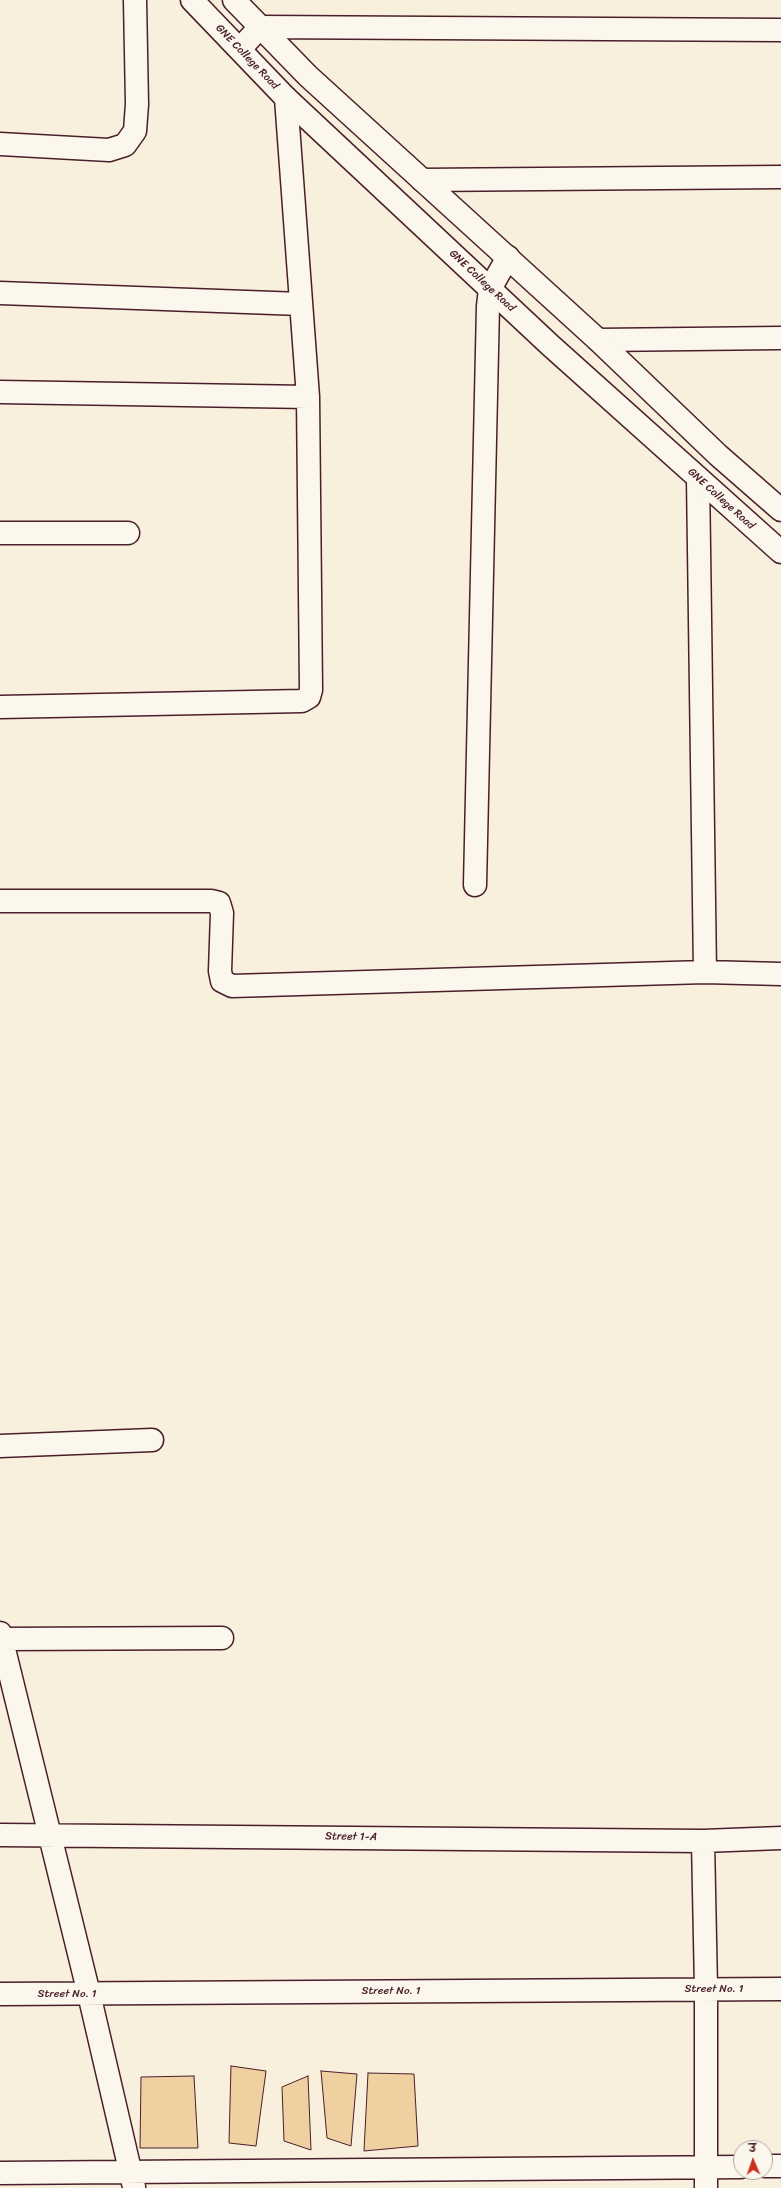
<!DOCTYPE html>
<meta charset="utf-8">
<style>
body{margin:0}
#map{position:relative;width:781px;height:2188px;overflow:hidden;background:#f8efdd;font-family:Sriracha,"Playpen Sans Deva",sans-serif}
canvas{display:block}
.north{position:absolute;left:733px;top:2140px;width:40px;height:40px;box-sizing:border-box;background:#fbf7ec;border:1px solid #b4a19f;border-radius:50%;rotate:358deg;font-size:11px;font-weight:700;line-height:16px;text-align:center;color:#4a1f2b}
.north::after{content:'';display:block;margin:auto;width:14px;height:18px;background:#c8321e;clip-path:polygon(50% 0,100% 100%,50% 72%,0 100%)}
</style>
<div id="map">
<canvas width="781" height="2188"></canvas>
<div class="north">उ</div>
</div>
<script>
const context = document.querySelector('canvas').getContext('2d');
context.lineJoin = 'round';
function paint(path, color) {
  context.fillStyle = color;
  context.fill(path, 'evenodd');
}
function shape(rows) {
  const path = new Path2D();
  for (const r of rows) {
    path.moveTo(r[0], r[1]);
    for (let i = 2; i < r.length; i += 2) path.lineTo(r[i], r[i + 1]);
  }
  return path;
}
function stroke(path, color, width, dash) {
  context.strokeStyle = color;
  context.lineWidth = width;
  context.lineCap = dash ? 'butt' : 'round';
  context.setLineDash(dash || []);
  context.stroke(path);
}
function label(font, color, halo, rows, align = 'center') {
  context.font = font + ' Sriracha,sans-serif';
  context.lineWidth = 3.5;
  context.setLineDash([]);
  context.textBaseline = 'middle';
  context.strokeStyle = halo;
  context.fillStyle = color;
  for (const [text, x, y, turn = 0] of rows) {
    context.save();
    context.translate(x, y);
    context.rotate((+turn || 0) * Math.PI / 180);
    context.textAlign = isNaN(turn) ? turn : align;
    if (halo) context.strokeText(text, 0, 0);
    context.fillText(text, 0, 0);
    context.restore();
  }
}
const building = shape([
 [231,2066,266,2071,256,2146,229,2143,231,2066],
 [321,2071,357,2074,351,2146,327,2138,321,2071],
 [368,2073,414,2074,418,2146,364,2151,368,2073],
 [194,2076,198,2148,140,2148,141,2077,194,2076],
 [308,2076,311,2150,284,2141,282,2087,308,2076]
]);
const minor = shape([
 [240,49,260,27,781,30],
 [0,144,109,150,125,145,135,131,137,104,135,0],
 [422,180,781,177],
 [0,293,301,304],
 [598,340,781,338],
 [0,392,308,397],
 [698,478,705,972],
 [0,533,128,533],
 [0,707,302,701,309,697,311,690,308,397,286,98],
 [475,885,488,306,490,289,508,257],
 [0,901,211,901,219,903,222,913,220,971,222,981,232,986,705,972,781,974],
 [0,1446,152,1440],
 [0,1633,89,1994,134,2187],
 [0,1639,222,1638],
 [0,1835,703,1841],
 [0,1994,781,1989],
 [765,2166,781,2166],
 [0,2173,741,2167],
 [706,2188,706,1989,703,1841,781,1838]
]);
const tertiary = shape([
 [192,0,286,98,550,345,781,552],
 [234,0,308,76,598,340,718,455,781,510]
]);
const streetNames = [
 ["GNE College Road",247,57,46],
 ["GNE College Road",482,281,43],
 ["GNE College Road",721,499,42],
 ["Street 1-A",351,1837,1],
 ["Street No. 1",714,1989],
 ["Street No. 1",391,1991],
 ["Street No. 1",67,1994]
];
paint(building, '#eed0a1');
stroke(building, '#4a1f2b', 1);
stroke(minor, '#4a1f2b', 25);
stroke(tertiary, '#4a1f2b', 25);
stroke(minor, '#fbf7ec', 22);
stroke(tertiary, '#fbf7ec', 22);
label('11px', '#4a1f2b', '#fbf7ec', streetNames);
</script>
